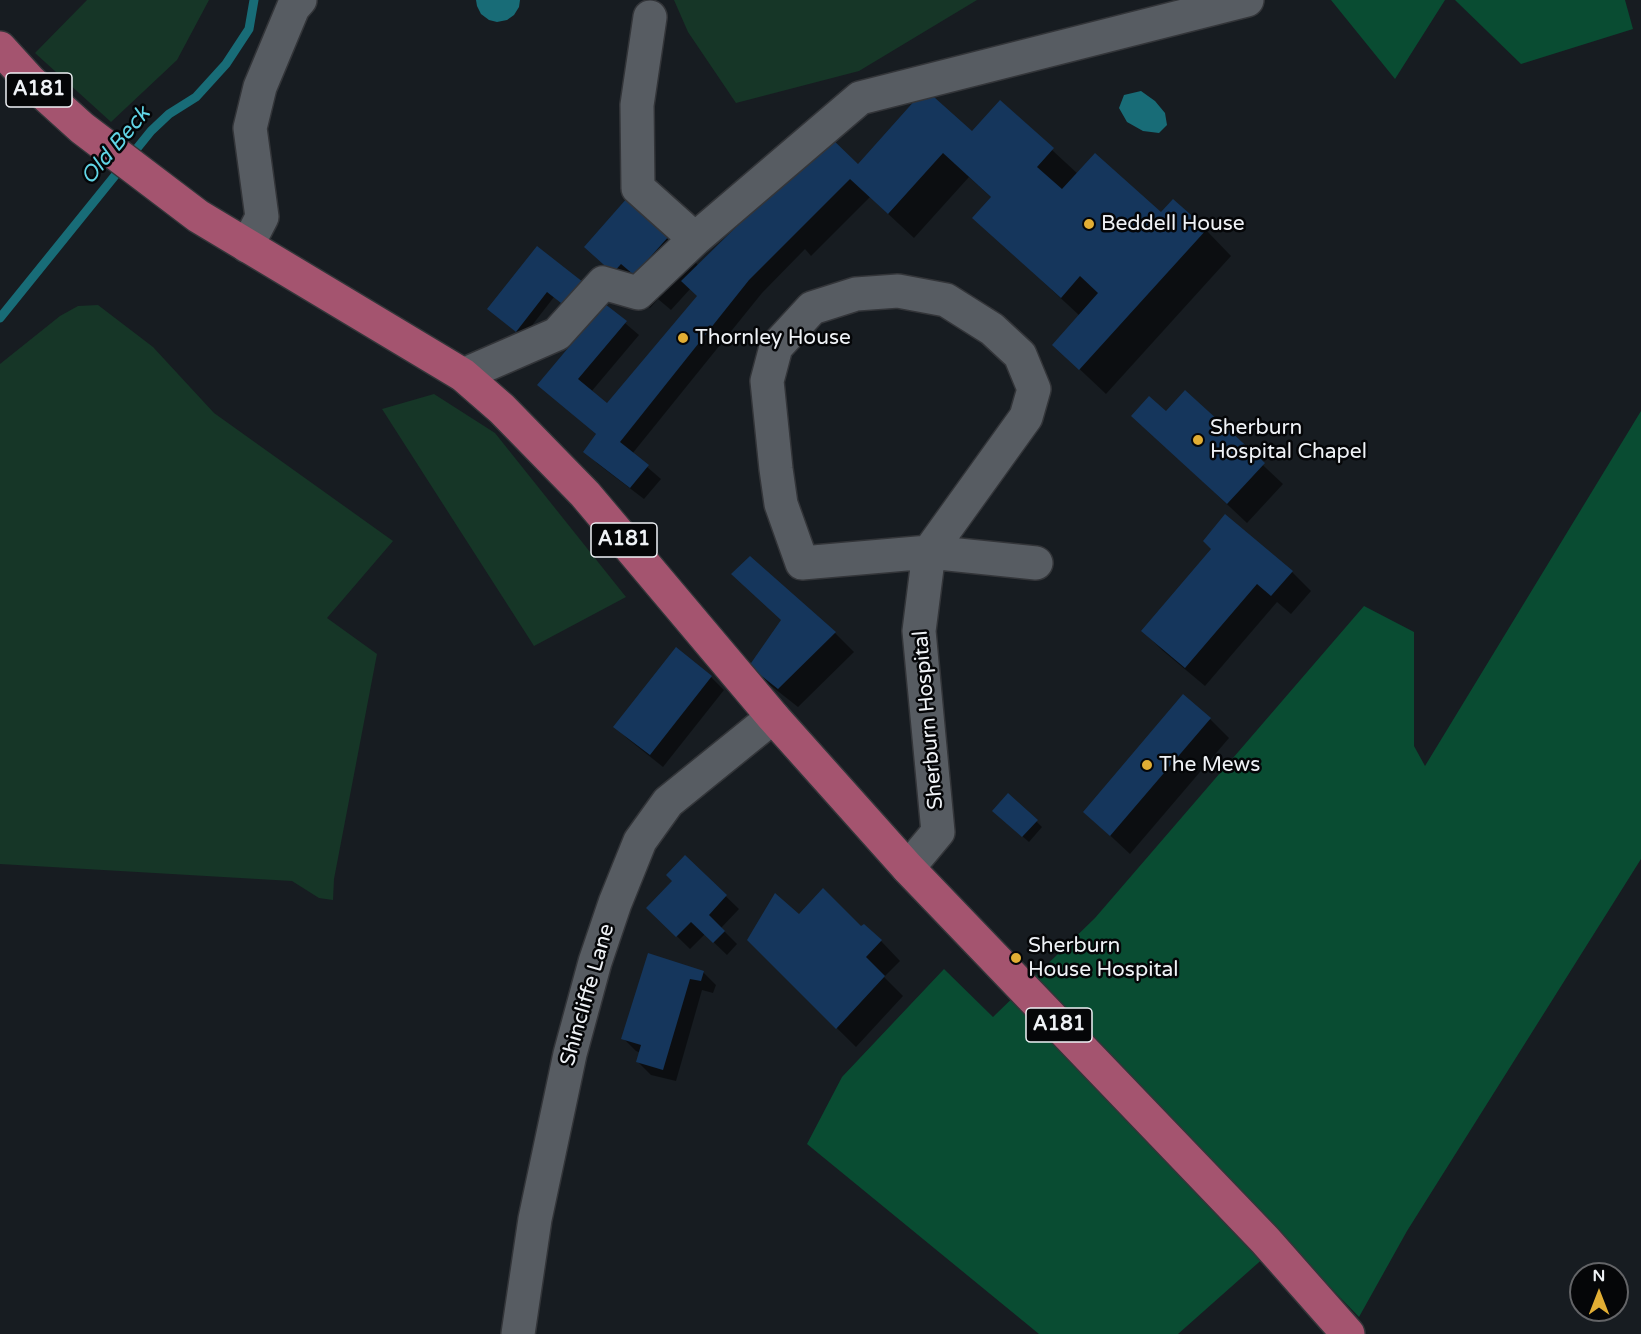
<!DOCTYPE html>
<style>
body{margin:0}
#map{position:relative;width:1641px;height:1334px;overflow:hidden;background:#171c21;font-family:"Varela Round",sans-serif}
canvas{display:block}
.north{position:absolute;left:1569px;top:1262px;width:60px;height:60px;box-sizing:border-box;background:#050608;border:2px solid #636467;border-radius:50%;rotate:0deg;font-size:16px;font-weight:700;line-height:24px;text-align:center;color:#eff2f6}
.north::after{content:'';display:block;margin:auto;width:21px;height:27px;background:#e2ae34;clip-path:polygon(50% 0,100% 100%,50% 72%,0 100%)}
</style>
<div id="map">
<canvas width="1641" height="1334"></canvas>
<div class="north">N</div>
</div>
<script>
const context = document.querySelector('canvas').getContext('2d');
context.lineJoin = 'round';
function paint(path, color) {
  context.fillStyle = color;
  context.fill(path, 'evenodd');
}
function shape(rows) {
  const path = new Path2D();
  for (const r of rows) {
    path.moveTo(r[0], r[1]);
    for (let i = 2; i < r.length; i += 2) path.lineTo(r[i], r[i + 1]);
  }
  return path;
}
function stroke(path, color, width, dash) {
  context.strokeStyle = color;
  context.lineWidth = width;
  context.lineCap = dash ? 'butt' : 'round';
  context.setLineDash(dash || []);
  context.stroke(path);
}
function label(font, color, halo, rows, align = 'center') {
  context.font = font + ' "Varela Round",sans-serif';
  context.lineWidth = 5;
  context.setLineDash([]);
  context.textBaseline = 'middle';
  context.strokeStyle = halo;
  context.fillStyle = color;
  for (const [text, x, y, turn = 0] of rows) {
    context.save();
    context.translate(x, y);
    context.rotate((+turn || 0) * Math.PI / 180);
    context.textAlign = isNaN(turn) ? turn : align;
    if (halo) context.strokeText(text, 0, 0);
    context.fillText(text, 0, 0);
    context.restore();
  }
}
const green = shape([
 [87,0,209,0,177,60,111,122,35,53],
 [674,0,977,0,859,71,736,103,688,32],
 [98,305,153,347,214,413,393,541,327,618,377,654,334,879,333,900,319,898,292,881,0,864,0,364,60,316,78,306],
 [434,394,495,433,626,597,534,646,382,409]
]);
const forest = shape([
 [1331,0,1445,0,1395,79],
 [1455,0,1625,0,1633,29,1521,64],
 [1641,411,1641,859,1407,1231,1359,1317,1284,1240,1178,1334,1039,1334,807,1144,842,1077,944,969,993,1017,1095,918,1364,606,1414,632,1414,746,1425,766]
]);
const water = shape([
 [476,0,520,0,519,7,514,15,507,20,497,22,489,20,481,14,477,6],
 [1141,91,1155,101,1165,113,1167,125,1159,133,1143,131,1127,122,1119,108,1124,95]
]);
const shadow = shape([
 [1000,102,1078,174,1162,214,1206,230,1231,256,1106,394,1054,345,1080,316,974,218,992,198,969,177,914,238,870,197,811,256,805,249,762,293,632,454,661,479,644,499,598,464,585,451,597,435,539,385,605,306,639,335,591,392,607,405,699,296,691,288,671,310,658,299,650,308,586,247,669,236,699,266,858,166,972,134],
 [537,248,554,297,523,337,495,315],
 [1185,392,1283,484,1247,523,1133,416,1166,413],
 [1213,549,1292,572,1311,591,1291,614,1277,602,1205,686,1162,650,1143,631],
 [782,621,835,633,854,652,798,707,770,685,751,666],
 [711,677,724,690,663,767,628,739,615,727],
 [1210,719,1229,738,1130,854,1085,812],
 [1000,817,1036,821,1042,827,1029,842],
 [685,857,739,909,721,928,737,944,727,955,705,934,690,949,648,908,674,881],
 [799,916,861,928,881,941,900,961,884,977,903,996,856,1047,748,940],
 [649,955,703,972,716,985,713,993,702,990,676,1081,651,1075,638,1062,641,1053,636,1051,623,1038]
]);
const stream = shape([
 [0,318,151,131,169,114,196,97,226,64,249,29,254,0]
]);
const building = shape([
 [925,89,972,131,1000,100,1054,148,1037,167,1062,189,1095,153,1161,212,1173,199,1207,229,1079,370,1052,345,1098,293,1080,276,1061,298,972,218,991,197,943,153,888,214,850,179,749,280,620,442,649,465,630,488,583,452,596,434,537,385,605,304,627,321,578,379,607,403,697,296,681,281,829,136,858,164],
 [628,197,670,235,634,275,621,264,613,273,584,247],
 [537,246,588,286,570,310,547,292,516,332,487,309],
 [1185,390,1265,463,1227,504,1131,416,1149,396,1166,411],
 [1225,514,1293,571,1271,596,1257,584,1185,668,1141,631,1211,549,1203,541],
 [750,556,836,632,778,689,749,666,781,620,731,574],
 [676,647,712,676,650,755,613,727],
 [1183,694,1211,718,1110,836,1083,812],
 [1008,793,1038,820,1022,837,992,811],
 [685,855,727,895,709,915,725,931,713,943,691,922,676,937,646,908,672,881,666,875],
 [823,888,861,926,864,924,882,940,866,957,885,976,836,1029,747,940,775,893,799,914],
 [648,953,704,971,701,981,690,979,663,1070,636,1062,641,1045,621,1039]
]);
const minor = shape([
 [695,239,860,98,1247,0],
 [247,246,262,217,250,128,260,87,293,8,300,0],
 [463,375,557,334,603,283,638,293,695,239,638,188,637,105,650,17],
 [908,868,938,832,919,631,929,552,1026,417,1034,389,1020,355,992,329,946,300,898,291,856,294,812,308,776,347,767,381,776,469,781,504,802,563,929,552,1036,563],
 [518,1334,535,1219,570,1054,595,962,615,903,640,841,668,802,773,717]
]);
const major = shape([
 [0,48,30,81,82,128,198,216,463,375,502,409,585,494,773,717,908,868,1265,1240,1348,1334]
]);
const markers = [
 [1089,224,6,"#e2ae34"],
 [683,338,6,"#e2ae34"],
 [1198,440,6,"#e2ae34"],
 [1147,765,6,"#e2ae34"],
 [1016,958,6,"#e2ae34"]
];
const shields = [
 [39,90,66],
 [624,540,66],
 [1059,1025,66]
];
const shieldNames = [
 ["A181",39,90],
 ["A181",624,540],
 ["A181",1059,1025]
];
const poiNames = [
 ["Beddell House",1101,224],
 ["Thornley House",695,338],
 ["Sherburn",1210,428],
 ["Hospital Chapel",1210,452],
 ["The Mews",1159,765],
 ["Sherburn",1028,946],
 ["House Hospital",1028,970]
];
const streetNames = [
 ["Sherburn Hospital",929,720,-95],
 ["Shincliffe Lane",588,995,-74]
];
const waterNames = [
 ["Old Beck",116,146,-50]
];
paint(green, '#163627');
paint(forest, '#094c32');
paint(water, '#186c77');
paint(shadow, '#0007');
stroke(stream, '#186c77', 9);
paint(building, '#15365c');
stroke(minor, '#333539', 36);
stroke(major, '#333539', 36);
stroke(minor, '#575c62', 33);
stroke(major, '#a4546f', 33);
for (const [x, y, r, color] of markers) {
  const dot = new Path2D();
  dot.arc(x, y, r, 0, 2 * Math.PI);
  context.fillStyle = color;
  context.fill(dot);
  stroke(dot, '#050608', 2);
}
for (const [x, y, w] of shields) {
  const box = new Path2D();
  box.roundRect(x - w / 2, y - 17, w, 34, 4.5);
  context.fillStyle = '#050608';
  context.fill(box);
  stroke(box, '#eff2f6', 1.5);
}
label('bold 20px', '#eff2f6', null, shieldNames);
label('21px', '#eff2f6', '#050608', poiNames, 'left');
label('21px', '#eff2f6', '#050608', streetNames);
label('italic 22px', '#61d5e6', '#050608', waterNames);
</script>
